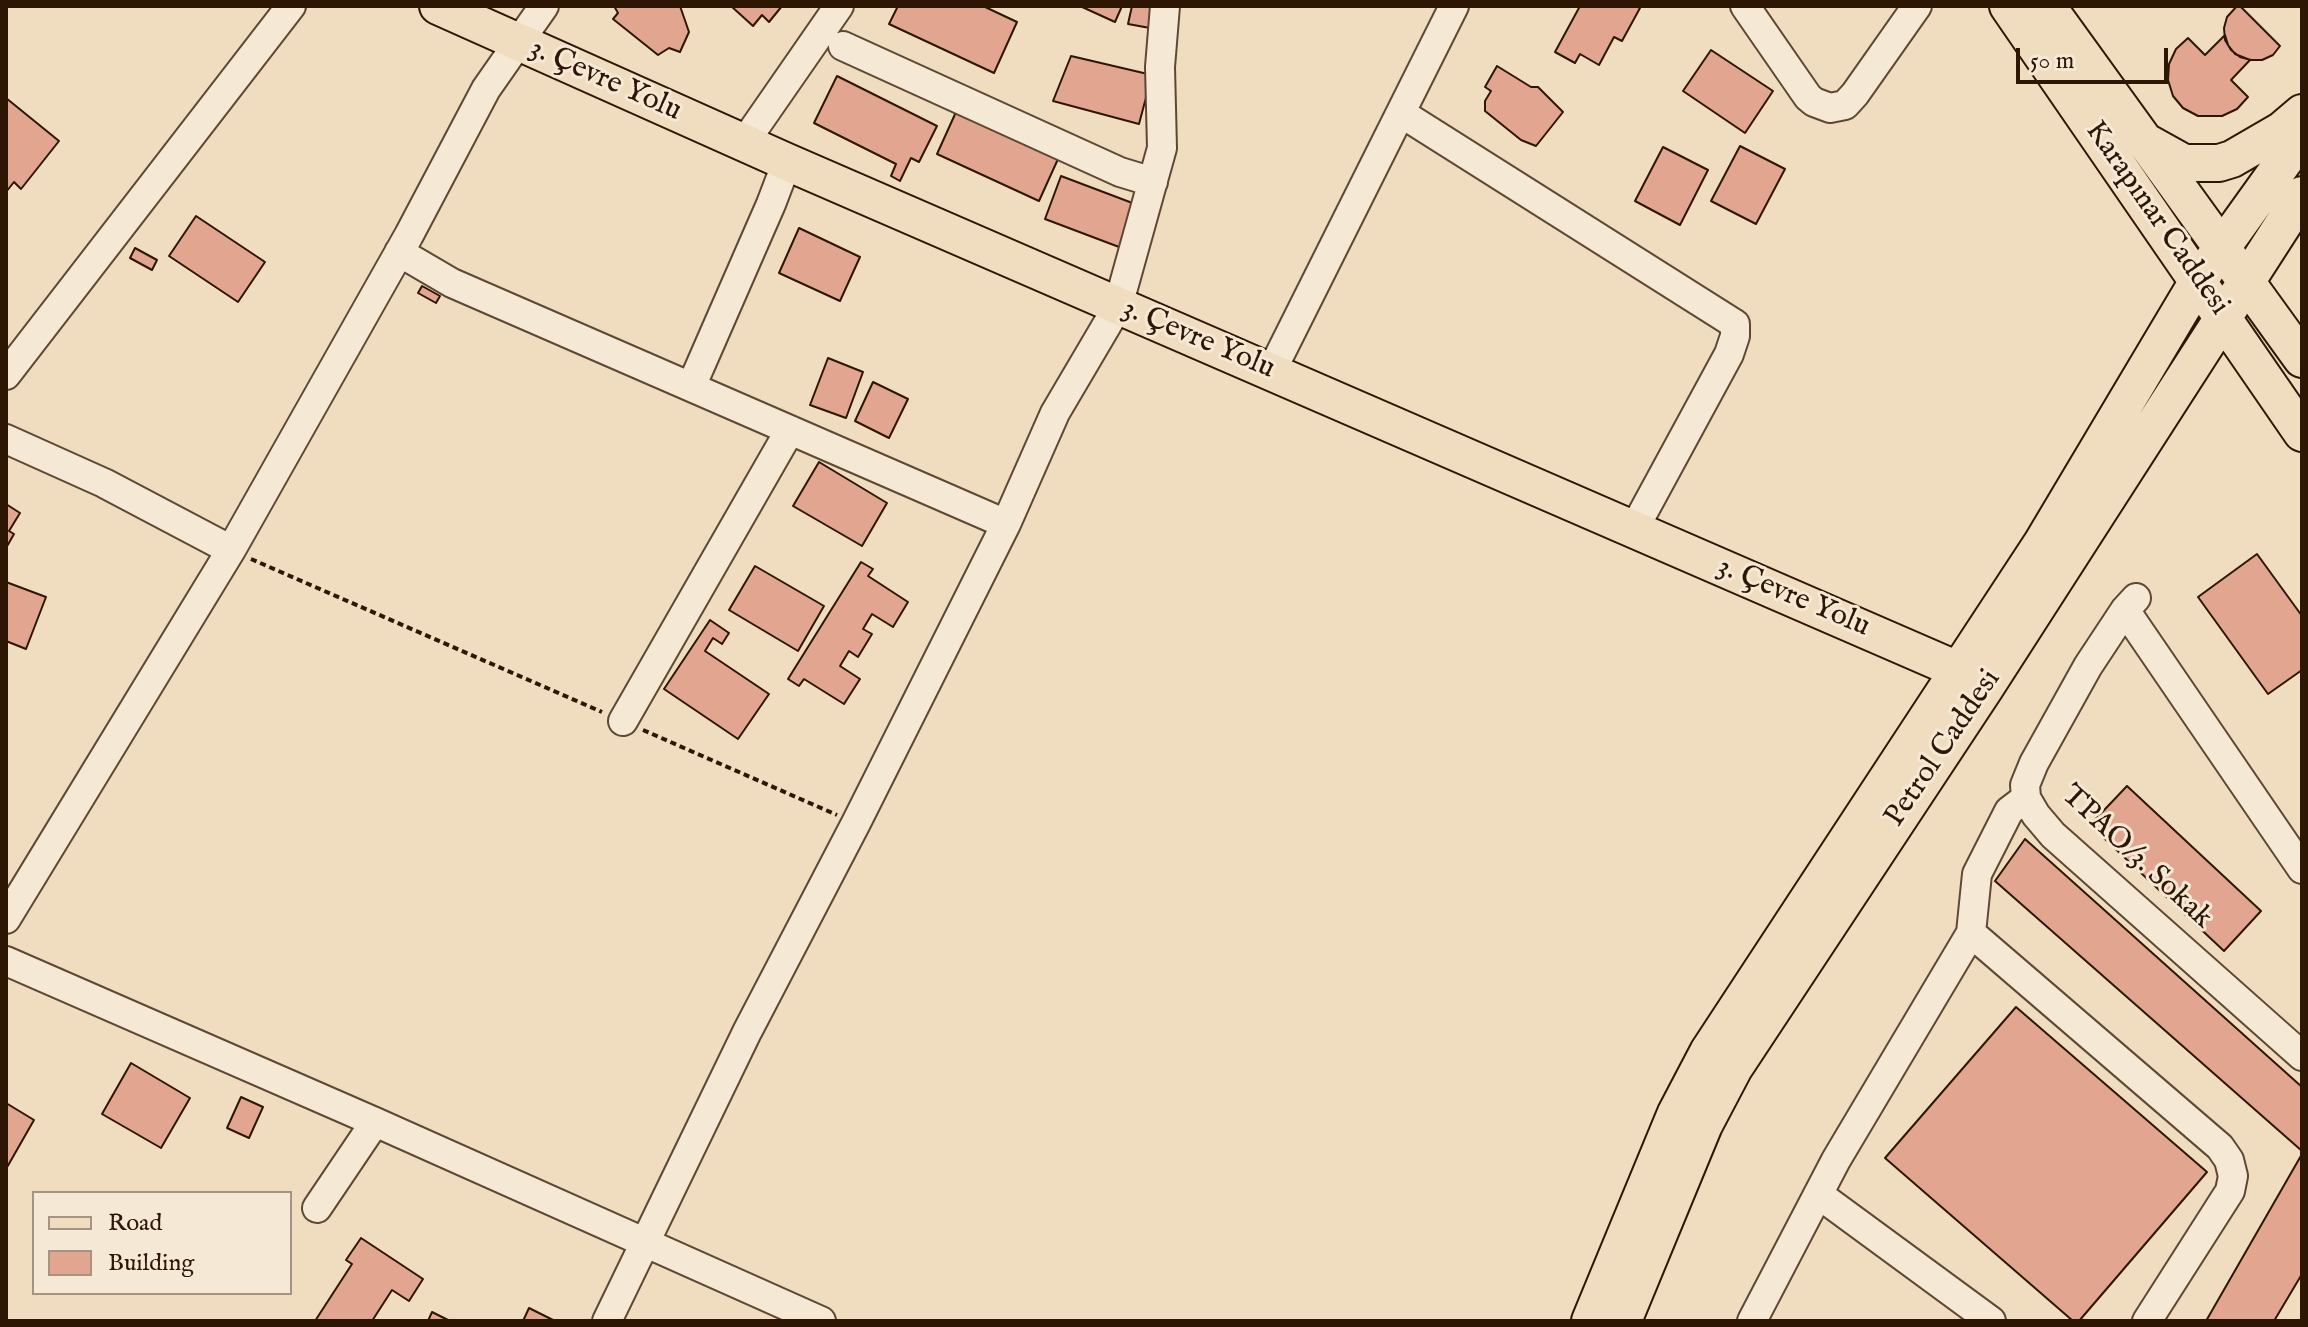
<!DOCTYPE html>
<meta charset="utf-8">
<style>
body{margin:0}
#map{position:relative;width:2308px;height:1327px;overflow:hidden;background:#f0dcbf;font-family:"IM FELL English",serif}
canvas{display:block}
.frame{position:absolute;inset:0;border:8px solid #2e1605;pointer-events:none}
.legend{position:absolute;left:32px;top:1191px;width:260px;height:104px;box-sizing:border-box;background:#f5e8d5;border:2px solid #a59482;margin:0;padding:10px 14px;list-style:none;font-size:24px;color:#2e1605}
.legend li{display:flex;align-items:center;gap:16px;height:40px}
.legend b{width:40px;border:2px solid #a59482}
.scale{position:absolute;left:2016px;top:48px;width:152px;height:36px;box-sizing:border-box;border:4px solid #2e1605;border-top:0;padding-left:10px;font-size:24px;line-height:28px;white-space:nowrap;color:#2e1605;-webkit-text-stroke:6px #f5e8d5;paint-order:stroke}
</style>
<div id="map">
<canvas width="2308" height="1327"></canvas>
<div class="frame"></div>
<ul class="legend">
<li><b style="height:10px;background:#f0dcbf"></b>Road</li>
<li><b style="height:22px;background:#e2a590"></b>Building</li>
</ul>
<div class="scale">50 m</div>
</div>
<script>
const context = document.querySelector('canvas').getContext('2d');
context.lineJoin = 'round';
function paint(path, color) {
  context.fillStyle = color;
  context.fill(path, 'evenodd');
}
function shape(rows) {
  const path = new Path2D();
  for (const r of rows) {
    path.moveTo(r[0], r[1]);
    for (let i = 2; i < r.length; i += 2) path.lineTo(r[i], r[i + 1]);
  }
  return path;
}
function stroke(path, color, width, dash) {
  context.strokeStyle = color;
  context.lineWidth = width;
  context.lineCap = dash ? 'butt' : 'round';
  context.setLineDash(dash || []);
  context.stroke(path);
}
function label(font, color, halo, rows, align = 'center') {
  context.font = font + ' "IM FELL English",serif';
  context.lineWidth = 6;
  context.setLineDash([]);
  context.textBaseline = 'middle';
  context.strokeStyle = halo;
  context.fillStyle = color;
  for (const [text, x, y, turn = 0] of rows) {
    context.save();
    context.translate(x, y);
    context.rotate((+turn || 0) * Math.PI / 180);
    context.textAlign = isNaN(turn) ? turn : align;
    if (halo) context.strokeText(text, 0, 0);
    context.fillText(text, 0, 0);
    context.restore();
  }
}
const building = shape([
 [614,6,680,6,689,32,680,52,669,48,658,55,613,19,618,13,614,6],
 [731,6,782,6,769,22,762,15,753,26,731,6],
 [898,6,983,6,1017,22,994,73,889,24,898,6],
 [1080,6,1122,6,1115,22,1080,6],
 [1132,6,1154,6,1150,28,1128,24,1132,6],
 [1580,6,1636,6,1640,8,1622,41,1614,37,1599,65,1580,54,1575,63,1555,52,1580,6],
 [2237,6,2240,6,2280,46,2273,55,2262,60,2251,60,2240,57,2231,50,2225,40,2224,28,2227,17,2237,6],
 [2225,35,2228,45,2235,54,2250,60,2231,80,2248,97,2237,109,2222,116,2198,116,2183,108,2173,96,2168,80,2169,64,2176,49,2188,38,2205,55,2225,35],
 [1711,50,1773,91,1745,133,1683,91,1711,50],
 [1071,56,1152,75,1139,124,1053,101,1071,56],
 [1497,66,1531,87,1538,87,1563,112,1536,146,1521,140,1485,111,1485,101,1491,91,1485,87,1497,66],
 [837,76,937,126,919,162,911,158,900,181,891,176,896,164,814,123,837,76],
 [6,98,59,141,21,189,14,182,6,192,6,98],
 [956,112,1058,159,1039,201,937,154,956,112],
 [1740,146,1785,169,1756,224,1711,201,1740,146],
 [1663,147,1708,170,1680,225,1635,201,1663,147],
 [1061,176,1143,207,1127,250,1045,219,1061,176],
 [196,216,265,262,238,302,169,256,196,216],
 [799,228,860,257,840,301,779,273,799,228],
 [135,248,157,260,152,270,130,258,135,248],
 [422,286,440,296,436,303,418,293,422,286],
 [828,358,863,372,846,418,810,405,828,358],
 [873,382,908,399,889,438,855,421,873,382],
 [819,462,887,503,862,546,793,506,819,462],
 [6,504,20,513,9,531,14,534,6,548,6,504],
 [2257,554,2302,616,2302,670,2268,694,2198,597,2257,554],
 [861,562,873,569,868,576,908,602,893,627,872,614,863,629,872,634,858,657,849,651,840,666,860,679,844,704,804,679,799,686,788,679,861,562],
 [755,566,824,606,798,651,729,610,755,566],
 [6,582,46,597,26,649,6,641,6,582],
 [710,620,729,633,722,644,713,638,705,651,769,694,738,739,664,689,710,620],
 [2127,786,2261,911,2224,951,2090,825,2127,786],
 [2025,839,2302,1087,2302,1151,1995,881,2025,839],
 [2016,1007,2207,1172,2079,1321,2073,1321,1885,1158,2016,1007],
 [131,1063,190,1098,161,1148,102,1114,131,1063],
 [241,1097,263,1107,249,1138,227,1128,241,1097],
 [6,1103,34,1120,6,1169,6,1103],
 [2302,1154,2302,1274,2274,1321,2206,1321,2302,1154],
 [361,1238,423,1279,409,1301,392,1290,372,1321,315,1321,352,1264,346,1260,361,1238],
 [529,1308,555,1321,523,1321,529,1308],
 [432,1312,450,1321,428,1321,432,1312]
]);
const path = shape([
 [251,559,602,712],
 [643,730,837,815]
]);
const minor = shape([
 [1745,6,1808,97,1814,102,1830,108,1845,105,1855,94,1917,6],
 [843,46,1120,172,1153,182],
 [1401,113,1735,324,1735,336,1729,354,1634,529],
 [744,143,839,6],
 [399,252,452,283,1006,524],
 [1271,372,1454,6],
 [6,375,291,6],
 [691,387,771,204,787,162],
 [6,439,104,483,231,550],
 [2136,598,2125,610,2088,666,2034,763,2025,785,2026,798,2036,815,2053,835,2302,1056],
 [2125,610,2302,869],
 [623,721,790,430],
 [6,919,231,550,409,235,486,89,544,6],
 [1971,933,2220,1147,2229,1160,2233,1176,2230,1191,2147,1321],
 [6,961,375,1122,821,1321],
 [1818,1194,1991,1321],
 [317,1208,375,1122],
 [607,1321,747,1032,856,823,1006,524,1055,413,1118,306,1162,148,1160,67,1165,6],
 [1752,1321,1836,1160,1971,933,1977,874,2009,811,2026,798]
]);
const major = shape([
 [438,6,787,162,1960,671],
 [2008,6,2302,433],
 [2047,6,2302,359],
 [2148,143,2184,163,2219,163,2232,159,2282,130,2302,113],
 [1590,1321,1676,1113,1708,1052,2042,543,2198,281,2302,136],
 [1623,1321,1704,1125,1734,1068,1985,688,2302,195]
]);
const streetNames = [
 ["3. Çevre Yolu",605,81,24],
 ["Karapınar Caddesi",2156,219,55],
 ["3. Çevre Yolu",1198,340,23],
 ["3. Çevre Yolu",1793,598,23],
 ["Petrol Caddesi",1944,749,-56],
 ["TPAO/3. Sokak",2136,858,43]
];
paint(building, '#e2a590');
stroke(building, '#2e1605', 2);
stroke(minor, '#5e4834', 32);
stroke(major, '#2e1605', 40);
stroke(path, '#2e1605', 4, [6, 4]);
stroke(minor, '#f5e8d5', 28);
stroke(major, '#f0dcbf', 36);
label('30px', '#2e1605', '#f5e8d5', streetNames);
</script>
